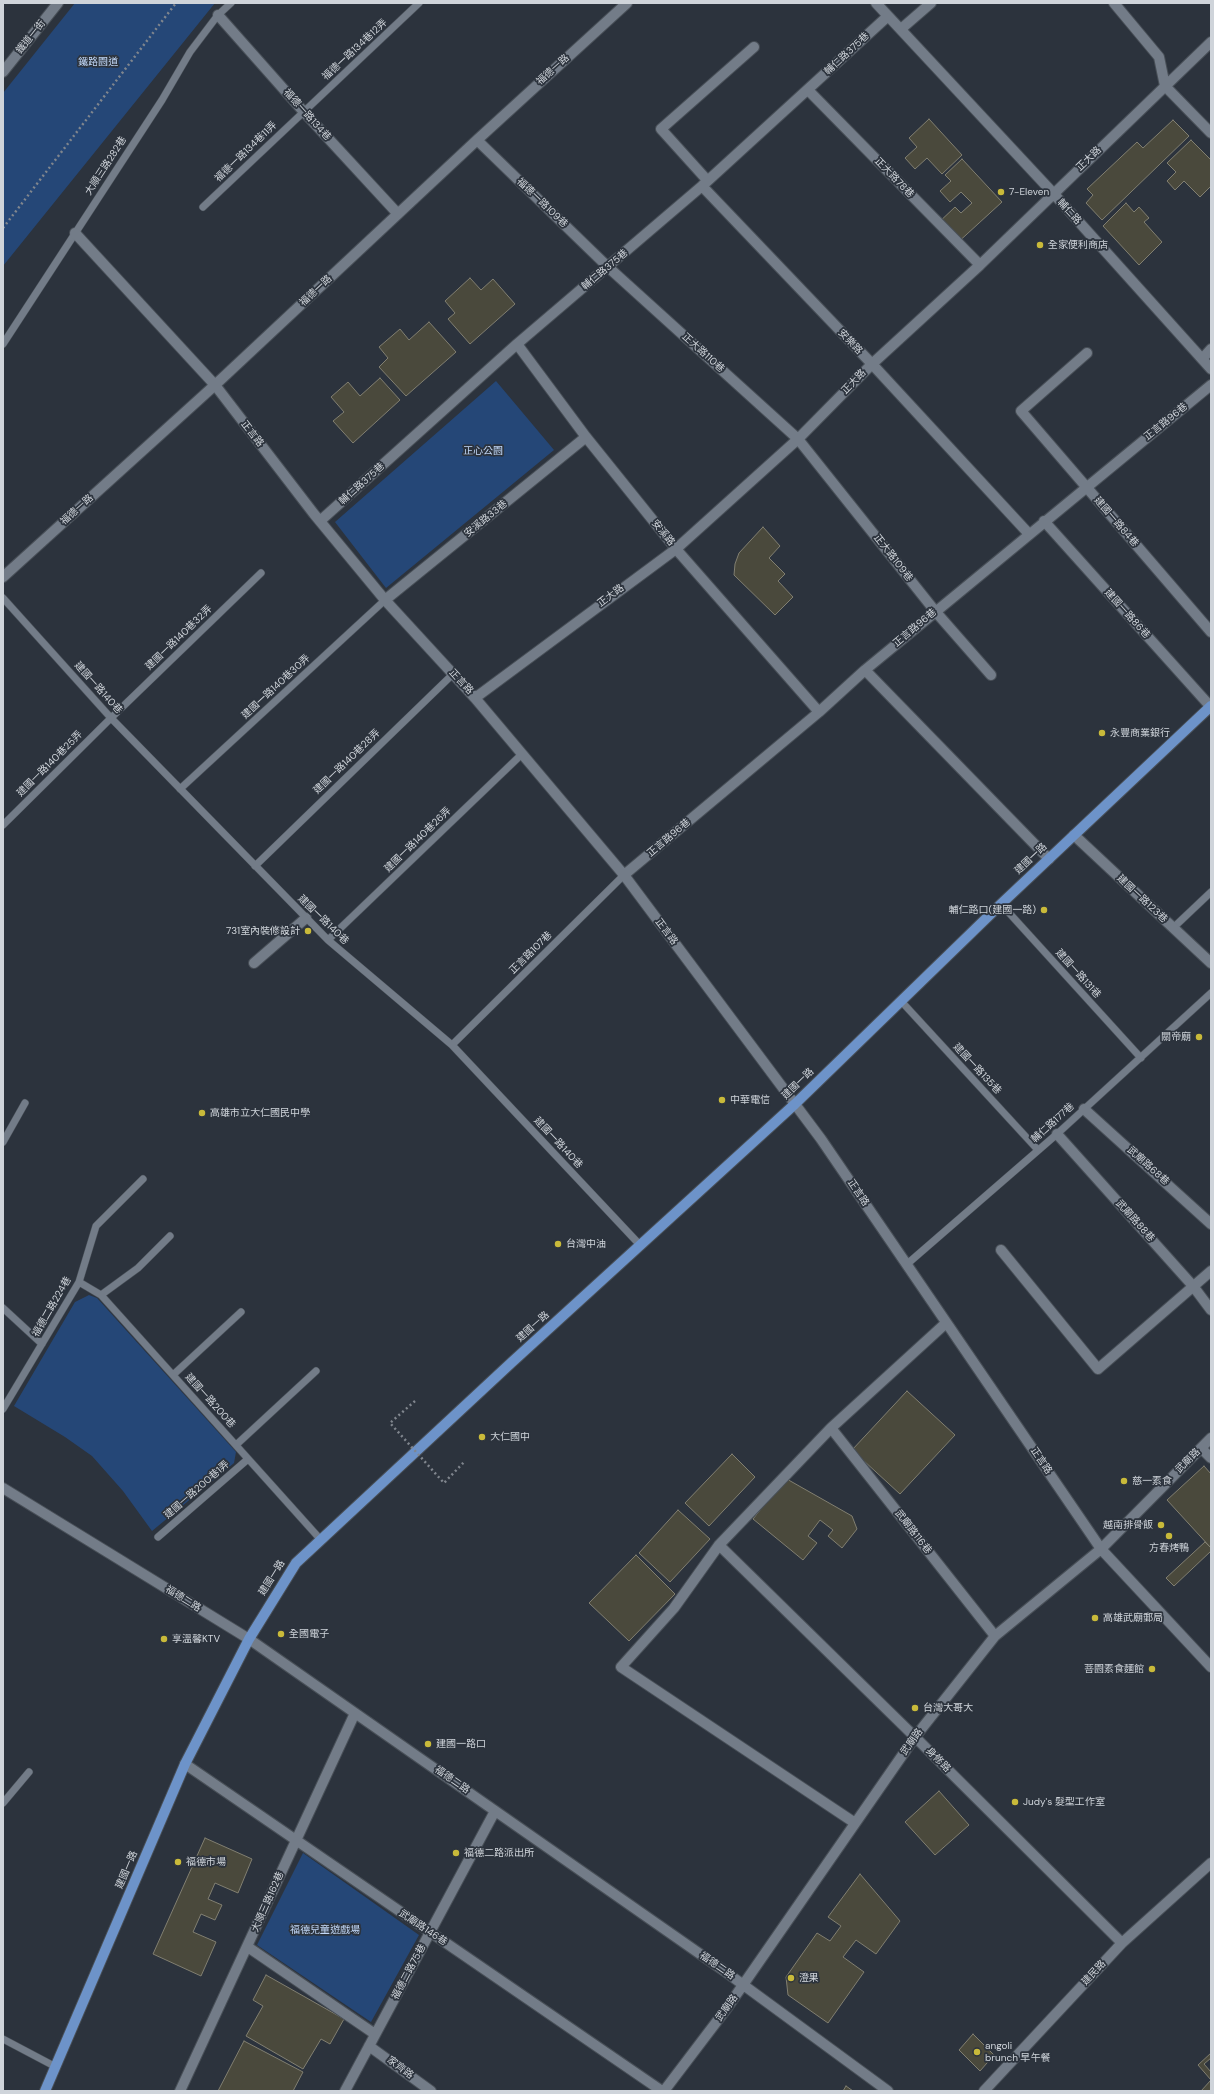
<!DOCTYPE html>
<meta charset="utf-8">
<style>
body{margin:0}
#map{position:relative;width:1214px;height:2094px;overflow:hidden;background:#2c333d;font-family:"DM Sans",sans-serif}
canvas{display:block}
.frame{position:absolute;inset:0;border:4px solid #cfd4da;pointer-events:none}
</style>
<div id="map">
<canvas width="1214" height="2094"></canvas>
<div class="frame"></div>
</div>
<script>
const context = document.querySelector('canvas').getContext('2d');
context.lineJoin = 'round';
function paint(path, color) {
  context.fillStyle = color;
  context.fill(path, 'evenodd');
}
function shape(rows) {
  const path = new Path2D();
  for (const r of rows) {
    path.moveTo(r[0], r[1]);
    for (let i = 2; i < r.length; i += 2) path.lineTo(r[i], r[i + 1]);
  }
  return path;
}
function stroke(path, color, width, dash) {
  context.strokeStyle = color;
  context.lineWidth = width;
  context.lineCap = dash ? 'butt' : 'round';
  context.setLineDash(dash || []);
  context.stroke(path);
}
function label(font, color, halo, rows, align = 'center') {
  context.font = font + ' "DM Sans","Noto Sans TC",sans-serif';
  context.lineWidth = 3.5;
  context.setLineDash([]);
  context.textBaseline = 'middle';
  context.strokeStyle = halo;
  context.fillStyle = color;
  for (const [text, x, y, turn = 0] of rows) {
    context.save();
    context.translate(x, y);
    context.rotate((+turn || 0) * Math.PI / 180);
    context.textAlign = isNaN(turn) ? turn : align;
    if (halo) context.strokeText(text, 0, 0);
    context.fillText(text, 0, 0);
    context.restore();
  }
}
const green = shape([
 [75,3,215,3,3,266,3,93],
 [496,381,554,450,386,588,335,522],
 [89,1295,97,1298,236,1452,234,1463,152,1531,123,1491,92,1456,65,1437,14,1406,75,1302],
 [303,1853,419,1935,371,2022,257,1945]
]);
const building = shape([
 [929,119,962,155,942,174,927,158,915,169,905,158,917,147,909,138,929,119],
 [1173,120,1189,136,1102,220,1086,203,1093,195,1087,189,1137,142,1143,148,1173,120],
 [1191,140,1211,160,1211,186,1200,197,1184,181,1175,190,1167,181,1176,172,1167,163,1191,140],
 [962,159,1002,202,955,245,936,225,955,207,961,213,972,203,961,192,950,202,940,191,951,181,945,175,962,159],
 [1126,203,1134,212,1139,207,1149,218,1144,222,1162,242,1139,265,1103,226,1126,203],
 [470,278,481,290,493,279,515,304,470,344,448,319,455,313,445,301,470,278],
 [429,322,456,352,406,396,379,367,388,358,379,347,400,329,409,340,429,322],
 [380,378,400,400,353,443,333,421,344,412,331,397,348,382,360,396,380,378],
 [763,527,780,546,769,558,785,574,778,581,793,597,775,615,734,575,735,564,739,553,763,527],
 [907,1391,955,1435,900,1494,852,1450,907,1391],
 [732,1454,755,1477,709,1526,685,1503,732,1454],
 [1204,1466,1211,1474,1211,1548,1167,1500,1204,1466],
 [785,1478,852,1516,857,1529,842,1548,828,1536,833,1530,820,1520,808,1536,817,1543,803,1560,753,1519,785,1478],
 [678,1510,710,1539,670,1582,639,1553,678,1510],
 [1205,1542,1211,1548,1211,1551,1174,1586,1166,1578,1205,1542],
 [636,1555,675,1594,629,1641,589,1603,636,1555],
 [939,1791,969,1825,935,1855,905,1822,939,1791],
 [205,1838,252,1859,238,1893,215,1883,208,1899,222,1905,215,1920,201,1914,193,1932,216,1942,201,1976,153,1954,205,1838],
 [860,1874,900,1921,876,1954,856,1940,843,1957,864,1972,828,2023,788,1995,786,1977,817,1933,830,1941,841,1926,828,1917,860,1874],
 [266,1975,344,2019,330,2044,321,2039,303,2069,246,2036,263,2006,253,2000,266,1975],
 [973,2034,994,2055,980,2071,959,2050,973,2034],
 [244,2041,303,2072,293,2091,218,2091,244,2041],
 [1211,2053,1211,2080,1198,2065,1211,2053],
 [1211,2058,1211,2072,1204,2064,1211,2058],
 [1211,2080,1211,2091,1201,2091,1211,2080],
 [846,2086,853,2091,843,2091,846,2086]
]);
const path = shape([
 [3,228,176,3]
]);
const service = shape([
 [203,207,419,3],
 [3,344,162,100,190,52,218,15,231,3],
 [3,598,111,718,328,940,452,1045,640,1245],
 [180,789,385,600],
 [3,825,111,718,261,573],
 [255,866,453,674],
 [1001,904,1141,1058],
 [1173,928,1211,892],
 [328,940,522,754],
 [901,1001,1038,1150],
 [452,1045,624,875],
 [3,1142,25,1103],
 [906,1265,1057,1134,1211,993],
 [79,1282,101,1295,321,1540],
 [101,1295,138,1268,170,1236],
 [3,1308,42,1344],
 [173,1375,241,1312],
 [3,1409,79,1282,96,1226,143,1179],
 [236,1445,316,1371],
 [158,1537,248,1459],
 [3,1803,29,1772],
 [3,2039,56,2067]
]);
const minor = shape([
 [876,3,1053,193,1211,369],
 [1114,3,1159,57,1165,86,1211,133],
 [218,15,303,111,398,214],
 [901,29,931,3],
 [3,72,58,3],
 [808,90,980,265],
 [477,140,608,267,798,439,935,611,991,675],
 [707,180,661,129,754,47],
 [702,186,872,364,1029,534],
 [75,233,215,385,314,514,385,600,475,698,624,875,821,1139,1101,1549,1211,1667],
 [517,344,586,437,676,549,819,712],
 [1087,353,1021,411,1211,632],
 [1202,359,1211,349],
 [320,521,517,344,702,186,888,16],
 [1044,521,1210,706],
 [3,577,215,385,477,140,627,3],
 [385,600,586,437],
 [865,670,1049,859],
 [475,698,676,549,798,439,872,364,980,265,1211,42],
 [1074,835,1211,963],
 [624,875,819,712,865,670,1211,385],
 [254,963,306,918],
 [1084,1109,1211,1224],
 [1057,1134,1193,1286,1211,1310],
 [1001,1250,1098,1369,1211,1271],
 [831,1428,995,1636],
 [1201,1448,1211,1458],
 [3,1488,249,1639,723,1970,888,2091],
 [719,1545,915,1737,1122,1943],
 [185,1764,662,2091],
 [855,1823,621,1667,674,1608,719,1545,831,1428,946,1323],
 [248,1947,375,2034],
 [369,2046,431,2091],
 [180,2091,355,1713],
 [345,2091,495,1811],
 [664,2091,727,2008,915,1737,995,1636,1101,1549,1211,1438],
 [984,2091,1122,1943,1211,1863]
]);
const primary = shape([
 [45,2091,185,1764,249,1639,296,1563,511,1363,795,1104,1001,904,1211,706]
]);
const pathBridge = shape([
 [415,1401,390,1423,444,1483,465,1461]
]);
const markers = [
 [1001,192,4,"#c9ba3a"],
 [1040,245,4,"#c9ba3a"],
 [1102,733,4,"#c9ba3a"],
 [1044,910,4,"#c9ba3a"],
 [308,931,4,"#c9ba3a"],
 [1199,1037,4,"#c9ba3a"],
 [722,1100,4,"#c9ba3a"],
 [202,1113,4,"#c9ba3a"],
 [558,1244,4,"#c9ba3a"],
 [482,1437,4,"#c9ba3a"],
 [1124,1481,4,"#c9ba3a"],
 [1161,1525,4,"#c9ba3a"],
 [1169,1536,4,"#c9ba3a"],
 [1095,1618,4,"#c9ba3a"],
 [281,1634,4,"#c9ba3a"],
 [164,1639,4,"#c9ba3a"],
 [1152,1669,4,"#c9ba3a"],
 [915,1708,4,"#c9ba3a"],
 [428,1744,4,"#c9ba3a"],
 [1015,1802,4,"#c9ba3a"],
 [456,1853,4,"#c9ba3a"],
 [178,1862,4,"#c9ba3a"],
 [791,1978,4,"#c9ba3a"],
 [977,2052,4,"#c9ba3a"]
];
const streetNames = [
 ["鐵道一街",31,37,-51],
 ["福德一路134巷12弄",355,50,-43],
 ["輔仁路375巷",847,54,-43],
 ["福德一路",553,70,-42],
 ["福德一路134巷",307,115,48],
 ["福德一路134巷11弄",246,152,-44],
 ["正大路",1089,159,-44],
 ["大順三路282巷",106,166,-57],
 ["正大路78巷",894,178,46],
 ["福德一路109巷",542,203,44],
 ["輔仁路",1069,212,48],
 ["輔仁路375巷",605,270,-40],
 ["福德一路",316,291,-43],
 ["安樂路",850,342,46],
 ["正大路110巷",703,353,42],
 ["正大路",854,382,-46],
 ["正言路96巷",1166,422,-39],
 ["正言路",252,434,52],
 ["輔仁路375巷",362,484,-42],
 ["福德一路",77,510,-42],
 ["安溪路33巷",486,519,-39],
 ["建國一路84巷",1116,522,49],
 ["安溪路",663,533,51],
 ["正大路109巷",893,558,52],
 ["正大路",611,596,-37],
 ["建國一路86巷",1127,614,48],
 ["正言路96巷",915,628,-40],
 ["建國一路140巷32弄",179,638,-44],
 ["正言路",461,682,47],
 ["建國一路140巷30弄",276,687,-43],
 ["建國一路140巷",98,688,48],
 ["建國一路140巷28弄",347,762,-44],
 ["建國一路140巷25弄",50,764,-45],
 ["正言路96巷",669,838,-40],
 ["建國一路140巷26弄",418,840,-44],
 ["建國一路",1031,859,-43],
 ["建國一路123巷",1142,899,43],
 ["建國一路140巷",323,920,44],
 ["正言路",666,932,53],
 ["正言路107巷",531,953,-45],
 ["建國一路131巷",1078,974,48],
 ["建國一路135巷",977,1069,47],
 ["建國一路",798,1084,-44],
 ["輔仁路177巷",1053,1123,-42],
 ["建國一路140巷",558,1143,47],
 ["武廟路68巷",1148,1166,42],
 ["正言路",858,1193,56],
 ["武廟路88巷",1135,1221,48],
 ["福德二路224巷",52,1307,-60],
 ["建國一路",533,1327,-42],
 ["建國一路200巷",210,1401,48],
 ["正言路",1041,1461,56],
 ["武廟路",1188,1461,-45],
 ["建國一路200巷1弄",197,1490,-41],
 ["武廟路116巷",913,1532,52],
 ["建國一路",272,1578,-58],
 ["福德二路",183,1599,32],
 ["武廟路",912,1742,-54],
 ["身修路",938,1760,45],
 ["福德二路",452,1780,35],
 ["建國一路",127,1870,-67],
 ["大順三路162巷",268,1902,-66],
 ["武廟路146巷",423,1928,34],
 ["福德二路",717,1966,35],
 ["福德二路75巷",409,1972,-62],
 ["建民路",1094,1973,-47],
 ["武廟路",727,2008,-54],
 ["家齊路",400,2068,37]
];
const parkNames = [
 ["鐵路園道",98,62],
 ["正心公園",483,451],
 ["福德兒童遊戲場",325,1930]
];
const poiNames = [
 ["7-Eleven",1009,192],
 ["全家便利商店",1048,245],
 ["永豐商業銀行",1110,733],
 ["輔仁路口(建國一路)",1036,910,"right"],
 ["731室內裝修設計",300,931,"right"],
 ["關帝廟",1191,1037,"right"],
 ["中華電信",730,1100],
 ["高雄市立大仁國民中學",210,1113],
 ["台灣中油",566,1244],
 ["大仁國中",490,1437],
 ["慈一素食",1132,1481],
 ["越南排骨飯",1153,1525,"right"],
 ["方春烤鴨",1169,1548,"center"],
 ["高雄武廟郵局",1103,1618],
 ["全國電子",289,1634],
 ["享溫馨KTV",172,1639],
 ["菩園素食麵館",1144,1669,"right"],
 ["台灣大哥大",923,1708],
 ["建國一路口",436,1744],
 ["Judy's 髮型工作室",1023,1802],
 ["福德二路派出所",464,1853],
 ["福德市場",186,1862],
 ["澄果",799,1978],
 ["angoli",985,2046],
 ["brunch 早午餐",985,2058]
];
paint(green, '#254777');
paint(building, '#4a493c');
stroke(building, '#817f71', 1);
stroke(service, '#484f57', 8);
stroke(minor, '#484f57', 12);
stroke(primary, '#484f57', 12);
stroke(path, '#80868e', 2.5, [2, 3]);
stroke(service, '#737c88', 7);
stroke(minor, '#737c88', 10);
stroke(primary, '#6d93c9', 10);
stroke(pathBridge, '#80868e', 2.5, [2, 3]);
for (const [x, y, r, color] of markers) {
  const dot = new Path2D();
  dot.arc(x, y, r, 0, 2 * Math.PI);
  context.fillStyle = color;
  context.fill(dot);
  stroke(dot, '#2c333d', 1.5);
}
label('10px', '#cfd4da', '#2c333d', streetNames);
label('10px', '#c2d8f8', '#2c333d', parkNames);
label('10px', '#cfd4da', '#2c333d', poiNames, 'left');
</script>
